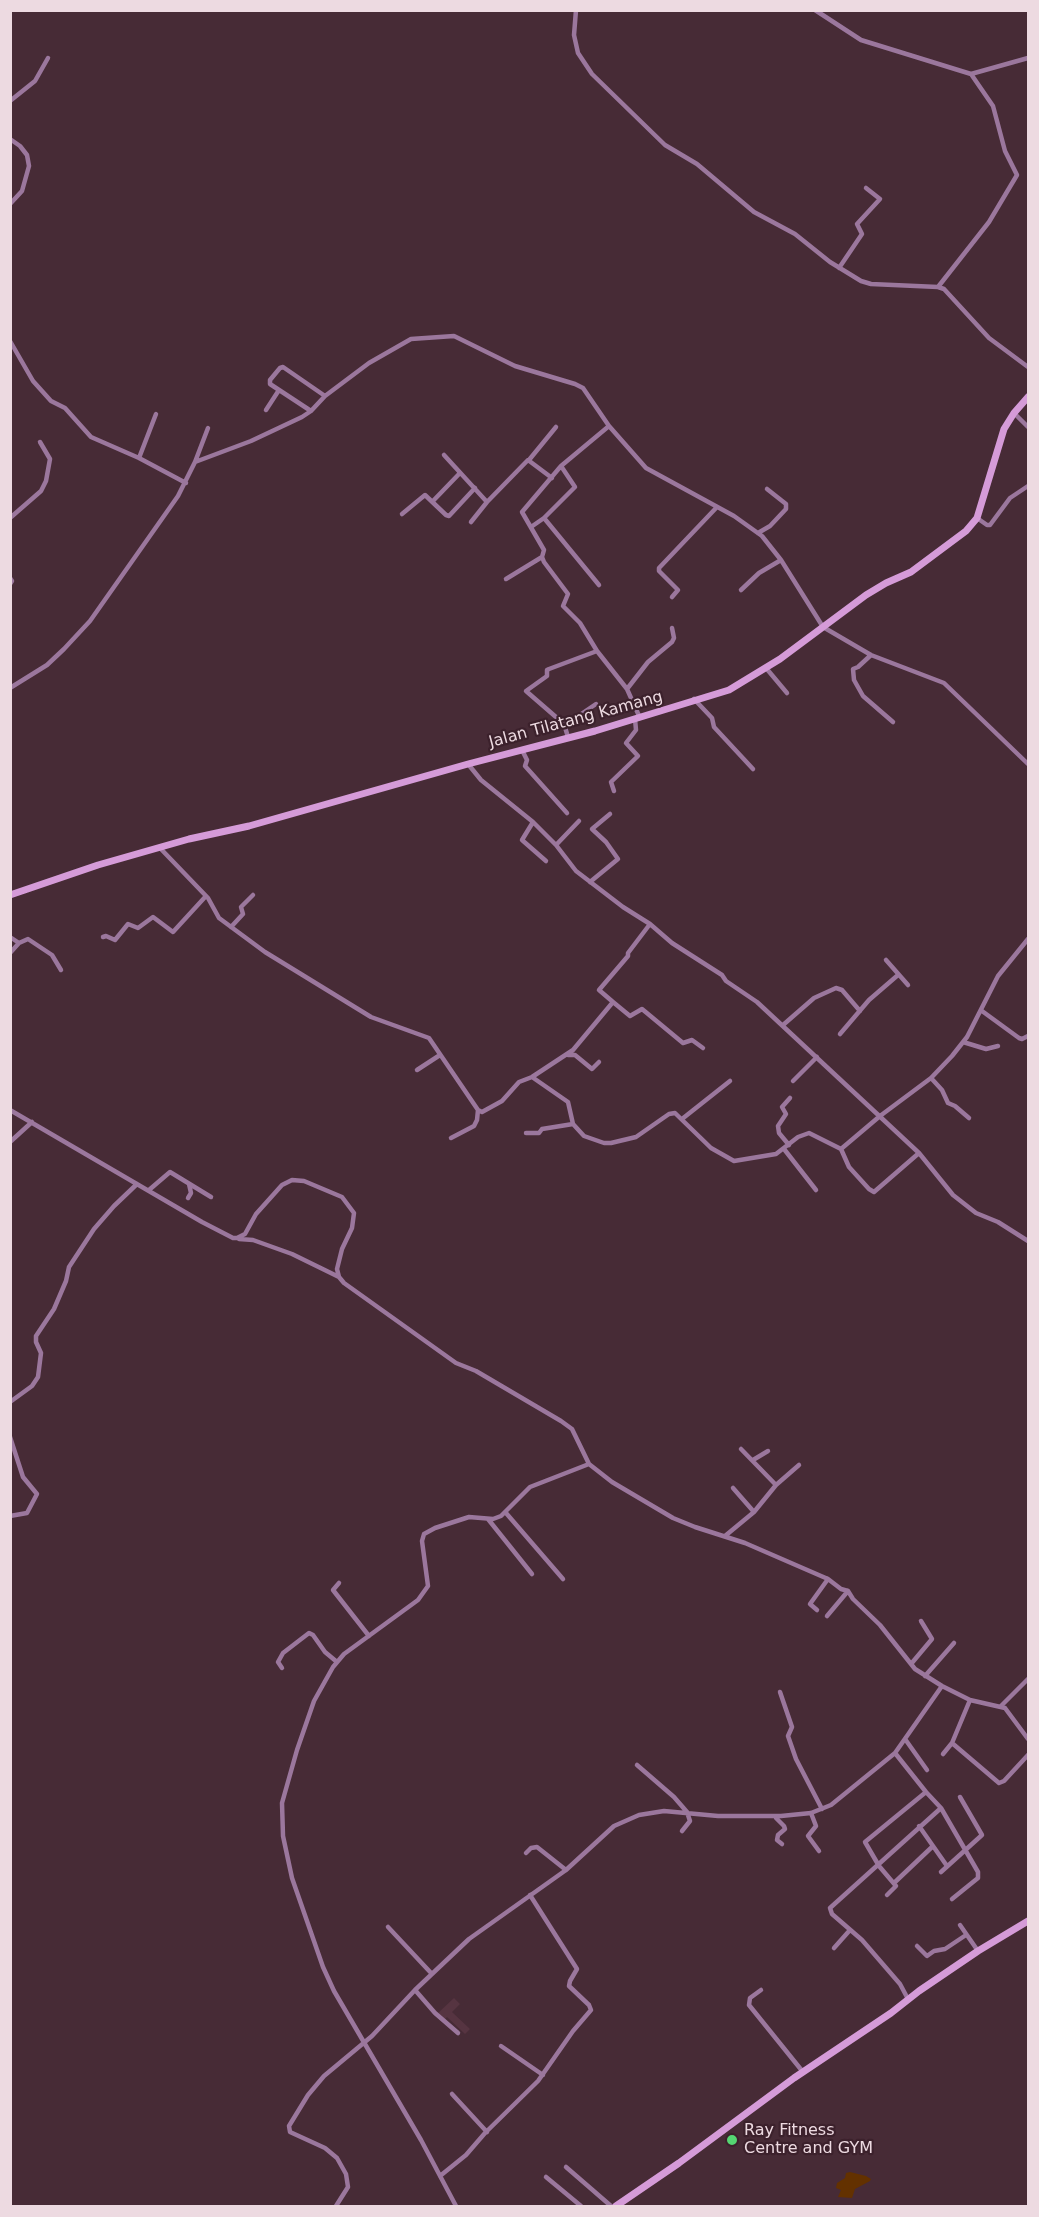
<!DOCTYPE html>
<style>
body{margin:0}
#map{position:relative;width:1039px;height:2217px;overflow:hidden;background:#472b36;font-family:"DejaVu Sans",sans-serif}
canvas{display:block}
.frame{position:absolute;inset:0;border:12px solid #eddae1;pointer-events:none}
</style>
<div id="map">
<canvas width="1039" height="2217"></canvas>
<div class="frame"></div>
</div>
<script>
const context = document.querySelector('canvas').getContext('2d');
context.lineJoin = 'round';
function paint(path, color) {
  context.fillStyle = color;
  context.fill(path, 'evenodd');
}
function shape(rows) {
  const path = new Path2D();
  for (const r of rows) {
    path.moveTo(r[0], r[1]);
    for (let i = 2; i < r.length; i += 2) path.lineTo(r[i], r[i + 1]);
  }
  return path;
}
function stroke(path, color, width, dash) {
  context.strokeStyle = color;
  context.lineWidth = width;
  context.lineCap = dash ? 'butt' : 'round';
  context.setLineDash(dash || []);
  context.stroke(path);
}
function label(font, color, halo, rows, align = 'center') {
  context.font = font + ' "DejaVu Sans",sans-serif';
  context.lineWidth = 4.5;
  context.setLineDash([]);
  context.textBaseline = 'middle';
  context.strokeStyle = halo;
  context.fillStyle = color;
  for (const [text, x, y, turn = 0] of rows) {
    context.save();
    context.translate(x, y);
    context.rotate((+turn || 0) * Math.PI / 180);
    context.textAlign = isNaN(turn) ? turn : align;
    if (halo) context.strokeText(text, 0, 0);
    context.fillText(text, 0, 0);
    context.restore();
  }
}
const built = shape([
 [454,1998,460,2004,452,2012,470,2029,465,2034,447,2017,445,2019,438,2013]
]);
const green = shape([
 [850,2172,866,2176,871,2179,870,2181,855,2189,852,2198,838,2197,841,2190,836,2188,837,2183,845,2178,846,2173]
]);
const street = shape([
 [576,10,574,35,578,53,592,74,665,145,697,164,754,212,795,234,830,262,861,281,871,284,938,287,944,289,989,338,1028,367],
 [815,10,861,40,971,74,1028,58],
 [10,101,35,81,48,58],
 [10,139,20,146,27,155,29,166,22,191,10,204],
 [839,268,862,234,857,224,880,199,866,188],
 [938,287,989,222,1017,175,1005,151,993,106,971,74],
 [10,341,33,381,51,401,65,408,91,437,139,458,186,483],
 [266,410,279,390],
 [311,411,270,384,270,380,280,368,283,367,325,396],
 [1014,413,1028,427],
 [609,426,561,466,522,512,544,550,542,557,544,562,568,594,563,606,580,623,597,651,627,689,640,718],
 [444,455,487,502],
 [139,458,156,414],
 [529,460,556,427],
 [195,462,208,428],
 [432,502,460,473],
 [402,514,425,495,446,515,449,516,475,488],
 [10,518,41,491,46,481,50,459,40,442],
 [544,518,599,585],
 [977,518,987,525,990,525,1010,498,1028,486],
 [471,522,487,502,528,460,552,478],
 [531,527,544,518,575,487,561,466],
 [758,533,770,526,786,509,786,504,767,489],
 [10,578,12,581,10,584],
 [506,579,542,557],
 [741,590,759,573,781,560],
 [672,597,678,590,659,571,659,568,717,507],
 [871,655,858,667,853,669,854,680,863,696,893,722],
 [766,668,787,693],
 [10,688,47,665,64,649,90,621,178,496,195,462,251,441,302,417,311,411,325,396,369,363,411,339,454,336,515,366,575,384,583,388,609,426,646,468,734,516,762,536,781,560,823,627,871,655,944,683,1028,764],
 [627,689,648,662,672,642,674,638,672,628],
 [694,699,712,718,714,727,753,769],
 [565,725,596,704],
 [568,737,564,724,526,691,547,676,547,670,549,669,597,651],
 [522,750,527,760,525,766,567,813],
 [468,764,481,780,533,822,556,845,576,871,623,907,650,924,672,943,722,975,726,981,757,1002,919,1153,953,1195,976,1213,998,1222,1028,1241],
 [614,791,611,782,638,756,626,743,636,730,635,719],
 [533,822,522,840,546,861],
 [556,845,579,821],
 [160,848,208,898,219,918,265,952,371,1017,429,1038,478,1110,482,1112,502,1101,519,1082,532,1077,573,1050,613,1002,599,990,628,956,628,953,650,924],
 [590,882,618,859,606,842,592,829,610,814],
 [231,927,243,914,241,907,253,895],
 [10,937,19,943],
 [103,937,106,936,115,940,128,924,138,928,153,917,173,932,206,896],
 [10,953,19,943,28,939,52,955,61,970],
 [886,960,908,985],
 [613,1002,630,1016,642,1009,683,1043,692,1040,703,1048],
 [982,1011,1019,1038,1022,1039,1028,1036],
 [783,1025,814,998,836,988,842,990,860,1011],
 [840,1034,869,1000,898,975],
 [963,1042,986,1049,998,1046],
 [568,1055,575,1055,592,1069,599,1062],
 [417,1070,440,1055],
 [532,1077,568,1102,573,1124,584,1136,604,1143,611,1143,636,1137,669,1114,675,1113,711,1148,734,1161,776,1154,798,1137,809,1133,841,1149,880,1116,931,1078,952,1056,967,1037,998,976,1028,939],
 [931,1078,942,1090,948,1103,955,1106,969,1118],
 [793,1081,817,1057],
 [10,1110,202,1222,233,1238,237,1238,245,1234,256,1214,282,1185,292,1180,304,1181,342,1197,354,1213,352,1228,342,1249,337,1269,339,1277,344,1283,456,1363,476,1371,561,1421,572,1429,589,1464,612,1482,673,1518,695,1527,745,1543,828,1579,841,1589,848,1591,853,1599,880,1625,915,1669,942,1686,970,1700,1005,1708,1028,1739],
 [682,1119,730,1081],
 [526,1133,539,1133,542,1129,573,1124],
 [451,1138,474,1126,477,1120,478,1110],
 [10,1142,32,1122],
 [789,1145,779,1133,778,1126,786,1114,782,1107,790,1098],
 [784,1149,816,1190],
 [841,1149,849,1167,869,1189,874,1192,919,1153],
 [149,1190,170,1172,211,1197],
 [188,1198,191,1193,189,1184],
 [239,1239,253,1240,292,1254,339,1277],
 [10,1402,32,1386,38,1377,41,1353,36,1342,36,1336,54,1309,66,1281,69,1267,94,1229,114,1206,137,1184],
 [10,1437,23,1477,37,1494,27,1513,10,1516],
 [741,1449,776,1485],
 [753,1460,768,1451],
 [733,1488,754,1512],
 [506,1513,563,1579],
 [488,1519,532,1574],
 [725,1536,754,1512,776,1485,799,1465],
 [339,1583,333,1590,369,1636],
 [817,1610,810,1604,828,1579],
 [827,1616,848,1591],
 [911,1664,932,1639,921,1621],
 [282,1668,278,1662,283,1653,309,1633,313,1635,325,1652,337,1662],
 [925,1676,954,1643],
 [780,1692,792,1727,788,1736,796,1759,822,1809],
 [1001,1706,1028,1679],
 [905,1739,927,1770],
 [952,1743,999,1783,1004,1781,1028,1755],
 [895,1753,926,1792,941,1808,978,1872,978,1878,952,1899],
 [943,1754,952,1743,970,1700],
 [637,1765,674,1797,687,1812,690,1821,682,1831],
 [811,1813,816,1826,808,1836,819,1851],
 [776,1818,784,1826,785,1829,778,1835,777,1840,782,1844],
 [919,1826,947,1866],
 [526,1853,531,1848,537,1847,566,1870],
 [941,1872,982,1835,960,1797],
 [894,1883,932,1847],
 [887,1895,896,1886,879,1866,865,1842,926,1792],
 [960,1925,978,1951],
 [388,1927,432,1974],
 [917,1946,927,1956,934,1951,945,1949,966,1935],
 [834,1948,850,1930],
 [415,1990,435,2013,458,2033],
 [761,1990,750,1998,749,2005,803,2072],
 [908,1999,900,1984,862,1940,832,1914,830,1908,941,1808],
 [501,2046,543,2075],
 [452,2094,487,2132],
 [566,2167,611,2206],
 [440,2176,466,2155,485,2133,538,2081,573,2031,591,2010,589,2005,569,1986,570,1981,577,1969,530,1895],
 [546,2177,581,2206],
 [336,2206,348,2187,346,2174,337,2158,325,2148,290,2132,289,2126,308,2095,324,2076,372,2036,415,1990,469,1939,566,1870,614,1826,639,1815,664,1811,718,1816,781,1816,811,1813,831,1805,895,1753,942,1686],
 [456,2206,421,2140,334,1991,323,1967,292,1878,283,1836,282,1803,297,1750,314,1701,333,1667,344,1654,418,1600,428,1586,422,1541,424,1534,435,1528,469,1517,493,1519,501,1516,530,1487,589,1464]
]);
const secondary = shape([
 [10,895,98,865,189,839,249,826,468,764,595,731,729,690,780,659,866,595,886,583,911,572,966,531,977,518,1004,429,1014,413,1028,397],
 [616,2206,679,2163,794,2078,891,2013,919,1991,978,1951,1028,1921]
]);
const markers = [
 [732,2140,6,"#55d672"]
];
const streetNames = [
 ["Jalan Tilatang Kamang",576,720,-15]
];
const poiNames = [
 ["Ray Fitness",744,2131],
 ["Centre and GYM",744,2149]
];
paint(built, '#563441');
paint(green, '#633100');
stroke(street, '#9b779d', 4.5);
stroke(secondary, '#d59bd8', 7);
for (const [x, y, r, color] of markers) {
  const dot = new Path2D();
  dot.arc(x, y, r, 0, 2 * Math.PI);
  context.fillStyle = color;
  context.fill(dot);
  stroke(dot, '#3c212c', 2);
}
label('16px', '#eddae1', '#3c212c', streetNames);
label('16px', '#eddae1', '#3c212c', poiNames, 'left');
</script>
